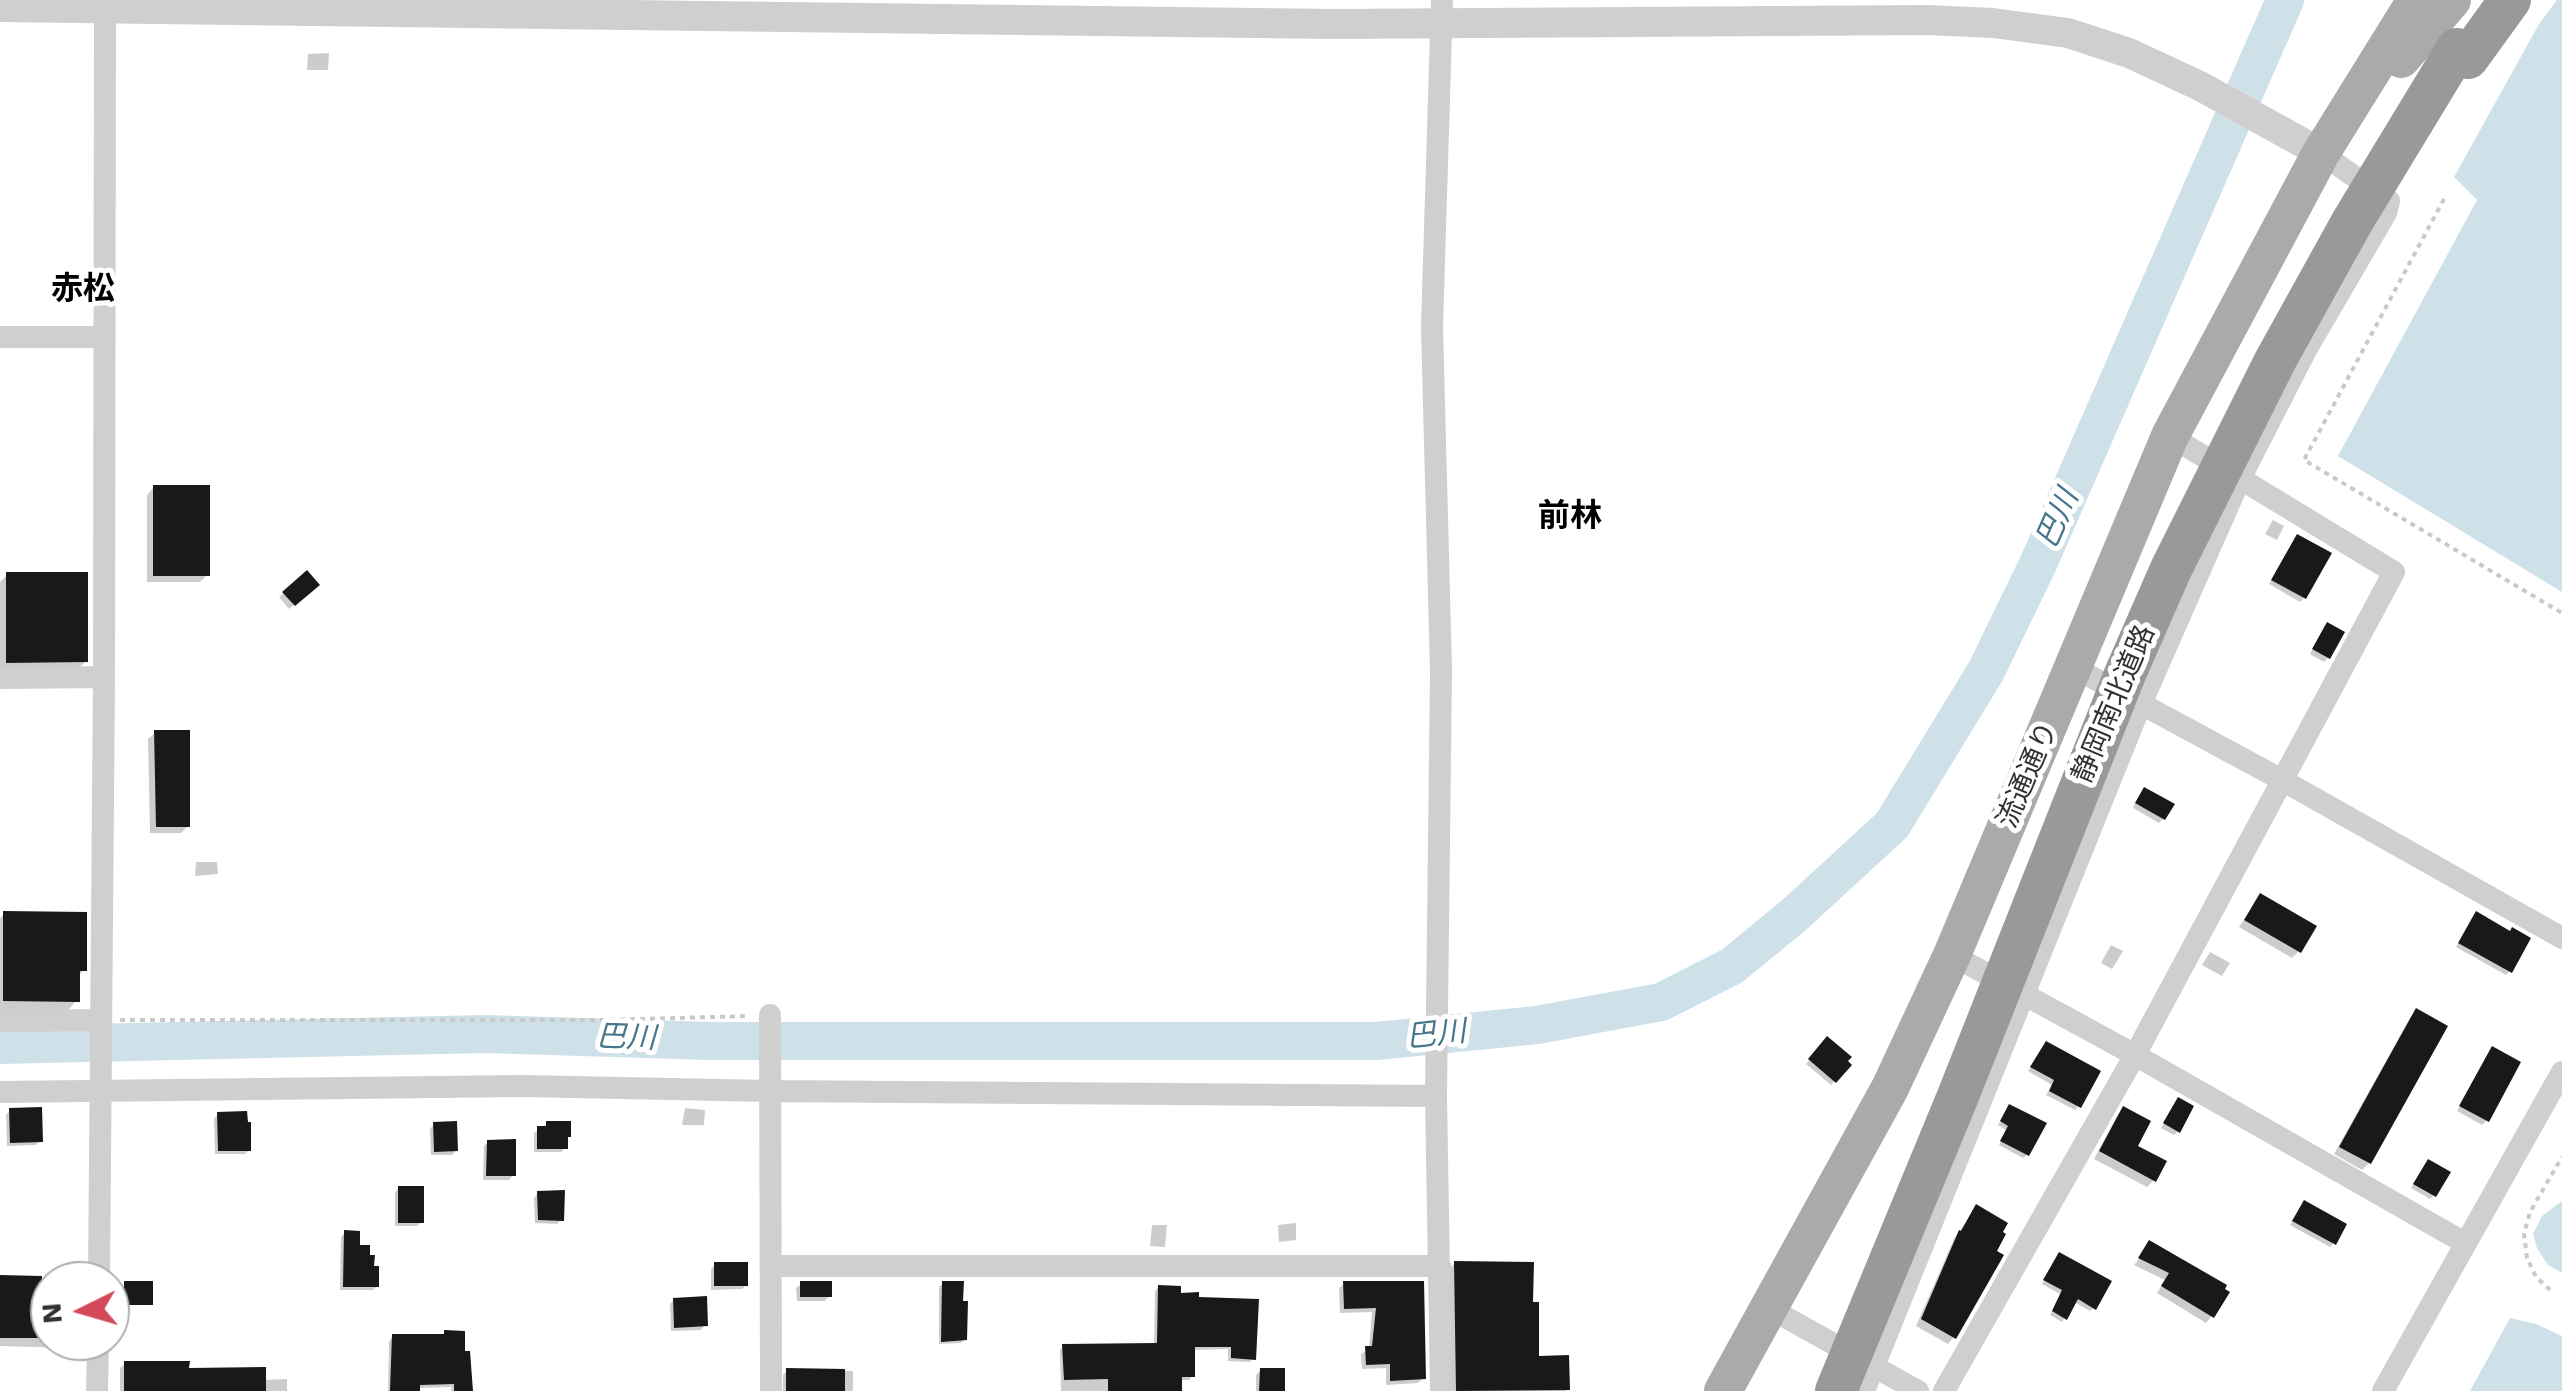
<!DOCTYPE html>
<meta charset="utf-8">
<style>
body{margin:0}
#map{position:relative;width:2562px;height:1391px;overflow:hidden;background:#fff;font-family:"Work Sans",sans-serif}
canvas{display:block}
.north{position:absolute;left:30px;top:1261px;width:100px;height:100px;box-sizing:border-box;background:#fff;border:2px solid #adadad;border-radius:50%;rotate:265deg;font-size:28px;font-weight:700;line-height:40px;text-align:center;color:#323232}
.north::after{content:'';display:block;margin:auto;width:35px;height:45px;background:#d3495b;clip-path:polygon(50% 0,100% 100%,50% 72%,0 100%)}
</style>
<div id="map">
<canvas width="2562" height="1391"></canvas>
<div class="north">N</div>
</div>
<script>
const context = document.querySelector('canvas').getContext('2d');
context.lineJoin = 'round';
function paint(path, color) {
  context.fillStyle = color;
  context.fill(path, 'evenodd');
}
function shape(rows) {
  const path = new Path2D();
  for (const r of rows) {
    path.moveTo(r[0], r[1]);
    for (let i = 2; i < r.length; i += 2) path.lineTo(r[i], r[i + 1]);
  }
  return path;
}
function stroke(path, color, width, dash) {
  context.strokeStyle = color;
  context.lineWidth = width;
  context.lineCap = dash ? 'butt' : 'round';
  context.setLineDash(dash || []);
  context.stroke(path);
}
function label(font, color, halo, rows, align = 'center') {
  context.font = font + ' "Work Sans","Noto Sans JP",sans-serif';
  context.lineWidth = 10;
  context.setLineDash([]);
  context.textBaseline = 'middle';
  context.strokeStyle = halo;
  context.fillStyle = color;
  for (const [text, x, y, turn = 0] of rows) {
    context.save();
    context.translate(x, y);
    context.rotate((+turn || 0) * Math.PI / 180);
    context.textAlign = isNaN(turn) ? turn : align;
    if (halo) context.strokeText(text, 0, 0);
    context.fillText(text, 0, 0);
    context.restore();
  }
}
const water = shape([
 [2557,0,2562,0,2562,592,2338,456,2477,200,2454,177,2539,24],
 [2562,1201,2562,1273,2548,1265,2537,1248,2533,1234,2542,1216],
 [2510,1318,2536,1324,2562,1336,2562,1391,2470,1391]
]);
const shadow = shape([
 [329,53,328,70,307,70,308,54],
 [154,487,207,575,200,582,147,582,147,495],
 [2273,520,2284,526,2277,540,2265,534],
 [2297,537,2304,598,2300,602,2269,584],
 [307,574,316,585,289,609,279,597],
 [7,575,86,661,76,671,0,672,0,582],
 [2324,629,2328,658,2324,662,2310,654],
 [156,732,188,826,181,833,150,833,148,739],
 [2140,794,2163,819,2159,823,2133,808],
 [196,862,217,862,218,874,195,876],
 [2261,896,2299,951,2292,958,2239,927],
 [4,914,84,970,77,977,77,1000,68,1010,0,1010,0,918],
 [2476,914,2510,971,2506,975,2456,947],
 [2111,945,2123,951,2112,969,2101,963],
 [2210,952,2230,963,2222,976,2202,965],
 [2417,1011,2445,1027,2369,1163,2362,1170,2334,1154,2410,1018],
 [1827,1039,1849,1065,1831,1085,1806,1064],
 [2042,1048,2078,1106,2075,1110,2046,1095,2052,1085,2028,1071],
 [2489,1054,2487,1120,2482,1125,2457,1111],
 [2174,1104,2178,1131,2174,1135,2161,1128],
 [2009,1107,2027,1155,2023,1158,1999,1145,2006,1130,1998,1125],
 [685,1108,705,1110,704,1125,682,1125],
 [2123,1110,2135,1147,2154,1180,2147,1187,2094,1159,2117,1116],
 [10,1111,40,1141,36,1145,7,1146,6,1115],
 [218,1114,249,1150,245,1154,215,1154,214,1119],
 [434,1124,456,1150,452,1155,431,1155,430,1129],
 [547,1124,565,1139,565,1148,561,1152,534,1152,534,1133],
 [488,1142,513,1175,509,1180,483,1180,484,1146],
 [2425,1166,2434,1195,2430,1199,2411,1188],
 [399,1188,421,1222,417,1226,395,1226,395,1192],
 [538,1193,561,1220,557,1224,535,1223,534,1198],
 [2301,1207,2333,1244,2330,1247,2290,1225],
 [1976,1208,1954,1337,1948,1344,1916,1326,1954,1239],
 [1296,1223,1296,1240,1279,1242,1278,1225],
 [1152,1225,1167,1225,1165,1247,1150,1246],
 [345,1233,357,1248,377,1286,373,1290,340,1290,341,1237],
 [2150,1244,2212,1316,2206,1323,2157,1293,2165,1280,2134,1265],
 [2056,1258,2094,1308,2090,1311,2074,1302,2062,1322,2050,1315,2060,1294,2042,1284],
 [1455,1263,1531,1304,1536,1358,1567,1389,1566,1391,1450,1391,1448,1270],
 [715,1265,746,1285,742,1289,711,1290,711,1269],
 [0,1278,50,1282,50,1341,74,1341,68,1348,0,1346],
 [801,1284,829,1296,825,1301,797,1301,796,1288],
 [943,1284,965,1339,961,1343,939,1344,939,1287],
 [1344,1284,1422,1284,1423,1378,1418,1383,1386,1385,1386,1368,1362,1369,1361,1354,1369,1349,1372,1312,1340,1313,1339,1288],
 [1159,1287,1197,1299,1253,1359,1250,1362,1228,1361,1228,1349,1192,1350,1192,1376,1189,1380,1179,1380,1180,1391,1061,1391,1060,1350,1063,1346,1154,1346,1155,1291],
 [674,1300,705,1325,701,1330,671,1331,670,1304],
 [445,1333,470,1391,451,1391,451,1387,417,1388,417,1391,388,1391,389,1341,393,1337,442,1336],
 [126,1363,264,1380,287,1379,287,1391,120,1391,120,1368],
 [1261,1370,1282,1391,1256,1391,1256,1375],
 [787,1371,853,1371,853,1391,783,1391,783,1375]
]);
const river = shape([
 [0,1045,485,1034,711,1041,1376,1041,1537,1025,1661,1002,1732,966,1793,916,1892,825,1986,671,2038,564,2285,0]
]);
const building = shape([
 [153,485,210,485,210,576,153,576],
 [2297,534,2332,553,2306,599,2271,580],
 [307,570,320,585,295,606,282,592],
 [6,572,88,572,88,662,6,663],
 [2327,622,2345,632,2330,659,2312,649],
 [154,730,190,730,190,827,156,827],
 [2144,787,2175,804,2165,820,2135,803],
 [2260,893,2317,926,2301,953,2244,920],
 [3,911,87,912,87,971,80,971,80,1002,3,1001],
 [2476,911,2510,931,2512,927,2531,938,2512,973,2458,943],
 [2416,1008,2448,1026,2371,1164,2339,1147],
 [1827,1036,1852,1057,1848,1061,1852,1065,1836,1083,1808,1059],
 [2046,1041,2101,1071,2081,1108,2049,1091,2054,1080,2030,1067],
 [2492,1046,2521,1062,2489,1122,2459,1106],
 [2178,1097,2194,1106,2180,1133,2163,1123],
 [2009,1104,2047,1123,2029,1156,2000,1141,2008,1126,2000,1121],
 [2123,1106,2151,1121,2138,1146,2167,1161,2156,1182,2099,1151],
 [42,1107,43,1142,10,1143,9,1108],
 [247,1111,248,1122,251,1122,251,1151,218,1151,217,1112],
 [457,1121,458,1151,434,1152,433,1122],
 [546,1121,571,1121,571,1137,568,1137,568,1149,537,1149,537,1126,546,1126],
 [516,1139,516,1176,486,1176,487,1140],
 [2428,1159,2451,1172,2436,1197,2413,1184],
 [398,1186,424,1186,424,1223,398,1223],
 [565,1190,564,1221,538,1220,537,1191],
 [2304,1200,2347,1224,2336,1245,2292,1221],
 [1976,1204,2008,1223,2003,1232,2006,1234,1997,1251,2004,1255,1956,1339,1921,1319,1959,1230,1961,1231],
 [344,1230,360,1231,360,1245,370,1245,370,1255,375,1255,374,1266,379,1266,379,1287,343,1287],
 [2149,1240,2227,1285,2225,1289,2230,1292,2214,1318,2161,1286,2169,1273,2138,1258],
 [2059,1252,2112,1281,2096,1310,2078,1299,2067,1320,2052,1311,2062,1290,2043,1280],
 [1454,1261,1534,1262,1533,1302,1539,1302,1539,1356,1569,1355,1570,1390,1456,1391],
 [714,1262,748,1262,748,1286,714,1286],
 [0,1275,42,1276,42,1280,50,1279,50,1338,0,1338],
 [124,1281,153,1281,153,1305,124,1305],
 [800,1281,832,1281,832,1297,800,1297],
 [942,1281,964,1281,963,1301,968,1301,967,1340,941,1342],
 [1343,1281,1424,1281,1426,1379,1390,1381,1390,1364,1366,1365,1365,1346,1372,1346,1376,1308,1344,1309],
 [1158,1285,1181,1286,1181,1293,1199,1292,1199,1297,1259,1299,1256,1360,1231,1358,1231,1347,1195,1347,1195,1377,1182,1377,1182,1391,1108,1391,1108,1379,1064,1380,1062,1344,1157,1343],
 [707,1296,708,1326,674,1328,673,1298],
 [444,1330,465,1331,465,1351,470,1351,473,1391,454,1391,454,1384,420,1385,420,1391,390,1391,392,1334,444,1334],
 [124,1361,190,1361,189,1368,266,1367,266,1391,124,1391],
 [786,1368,845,1369,845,1391,786,1391],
 [1260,1368,1285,1368,1285,1391,1259,1391]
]);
const path = shape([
 [2444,199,2304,460,2562,613],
 [120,1020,601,1020,750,1016],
 [2550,1290,2536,1277,2527,1258,2524,1234,2530,1212,2562,1157]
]);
const minor = shape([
 [0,337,104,337],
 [2073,667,2282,780,2562,938],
 [0,678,104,677],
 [1952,955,2135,1055,2465,1243],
 [770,1015,771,1391],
 [0,1021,100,1020],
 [0,1092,523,1086,770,1091,1436,1096],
 [771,1266,1440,1266],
 [99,1281,104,677,105,0],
 [1769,1308,1918,1391],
 [97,1391,98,1341],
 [1441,1391,1436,1096,1441,671,1432,327,1442,0],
 [1864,1391,2141,704,2240,479,2306,350,2386,213,2389,201,2321,153],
 [1944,1391,2135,1055,2394,572,2170,436],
 [2383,1391,2562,1072]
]);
const tertiary = shape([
 [0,7,1334,24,1928,20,1993,23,2068,33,2129,53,2200,86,2321,153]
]);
const primary = shape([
 [2401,59,2452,0],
 [1723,1391,1890,1088,1952,955,2170,436,2321,153,2416,0]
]);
const motorway = shape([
 [2468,58,2510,0]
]);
const motorwayBridge = shape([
 [1836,1391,1958,1096,2125,674,2171,569,2275,361,2352,222,2457,49]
]);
const streetNames = [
 ["静岡南北道路",2114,704,-67],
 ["流通通り",2028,775,-67]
];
const waterNames = [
 ["巴川",2058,519,-66],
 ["巴川",1436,1035,-6],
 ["巴川",626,1038,2]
];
const quarterNames = [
 ["赤松",83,290],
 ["前林",1570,517]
];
paint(water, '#cee0e8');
paint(shadow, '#0003');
stroke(river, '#cee0e8', 38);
paint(building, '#191919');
stroke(path, '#c9c9c9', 4, [5, 5]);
stroke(minor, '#cfcfcf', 22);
stroke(tertiary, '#cfcfcf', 30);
stroke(primary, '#aaa', 38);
stroke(motorway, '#999', 42);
stroke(motorwayBridge, '#999', 42);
label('28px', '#323232', '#fff', streetNames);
label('italic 30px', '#47758c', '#fff', waterNames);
label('bold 32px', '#000', '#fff', quarterNames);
</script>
